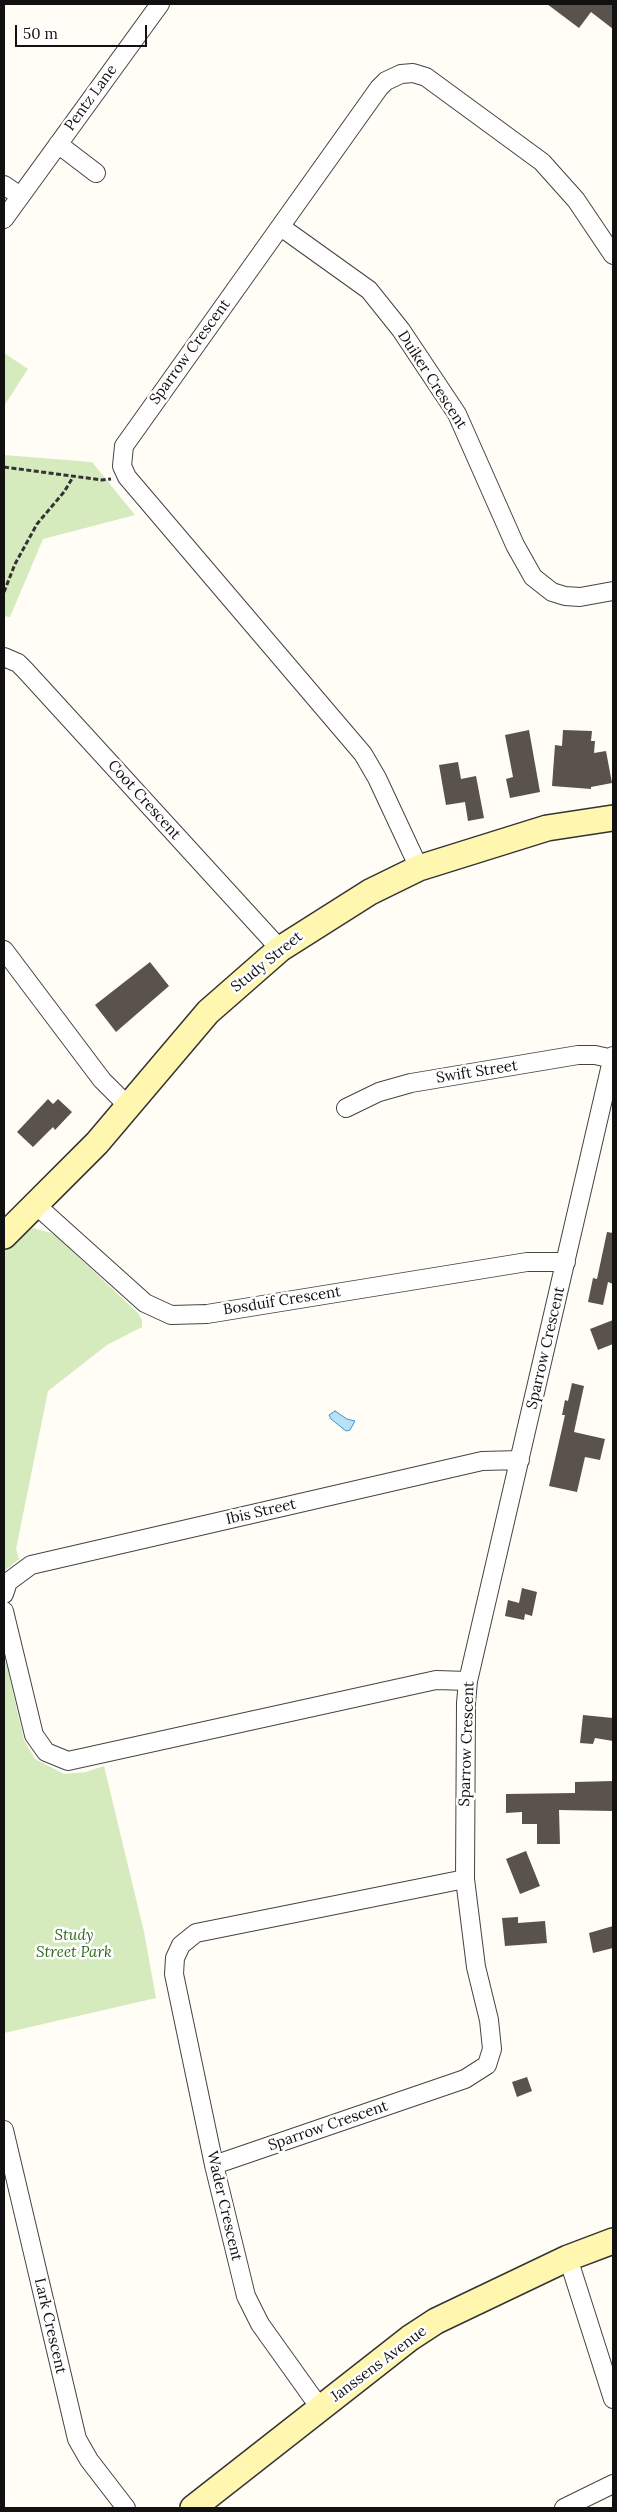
<!DOCTYPE html>
<style>
body{margin:0}
#map{position:relative;width:617px;height:2512px;overflow:hidden;background:#fffdf5;font-family:Lora,serif}
canvas{display:block}
.frame{position:absolute;inset:0;border:5px solid #111;pointer-events:none}
.scale{position:absolute;left:15px;top:25px;width:132px;height:22px;box-sizing:border-box;border:2px solid #111;border-top:0;padding-left:6px;font-size:15px;line-height:18px;white-space:nowrap;color:#111;-webkit-text-stroke:4px #fff;paint-order:stroke}
</style>
<div id="map">
<canvas width="617" height="2512"></canvas>
<div class="frame"></div>
<div class="scale">50 m</div>
</div>
<script>
const context = document.querySelector('canvas').getContext('2d');
context.lineJoin = 'round';
function paint(path, color) {
  context.fillStyle = color;
  context.fill(path, 'evenodd');
}
function shape(rows) {
  const path = new Path2D();
  for (const r of rows) {
    path.moveTo(r[0], r[1]);
    for (let i = 2; i < r.length; i += 2) path.lineTo(r[i], r[i + 1]);
  }
  return path;
}
function stroke(path, color, width, dash) {
  context.strokeStyle = color;
  context.lineWidth = width;
  context.lineCap = dash ? 'butt' : 'round';
  context.setLineDash(dash || []);
  context.stroke(path);
}
function label(font, color, halo, rows, align = 'center') {
  context.font = font + ' Lora,serif';
  context.lineWidth = 5;
  context.setLineDash([]);
  context.textBaseline = 'middle';
  context.strokeStyle = halo;
  context.fillStyle = color;
  for (const [text, x, y, turn = 0] of rows) {
    context.save();
    context.translate(x, y);
    context.rotate((+turn || 0) * Math.PI / 180);
    context.textAlign = isNaN(turn) ? turn : align;
    if (halo) context.strokeText(text, 0, 0);
    context.fillText(text, 0, 0);
    context.restore();
  }
}
const green = shape([
 [4,353,28,369,4,406],
 [4,455,92,462,135,515,43,539,10,617,4,616],
 [33,1228,51,1233,56,1236,138,1313,142,1320,142,1327,107,1345,48,1391,16,1549,19,1559,4,1571,4,1248],
 [4,1654,24,1740,35,1759,64,1774,86,1772,104,1766,144,1932,156,1998,4,2033]
]);
const water = shape([
 [335,1411,347,1419,355,1421,350,1430,346,1431,331,1419,329,1415,335,1411]
]);
const building = shape([
 [547,4,613,4,613,29,591,12,579,28],
 [529,730,540,792,510,798,506,779,513,777,505,735],
 [563,730,592,731,591,741,595,741,594,753,606,751,612,783,591,787,591,789,552,786,555,745,562,746],
 [458,762,461,779,476,776,484,818,468,821,465,802,446,805,439,765],
 [150,962,169,986,116,1032,95,1005],
 [48,1099,53,1104,58,1099,72,1112,55,1130,53,1127,33,1147,17,1132],
 [607,1232,613,1233,613,1284,608,1282,603,1305,588,1302,593,1278,597,1279],
 [613,1320,613,1344,598,1350,590,1329],
 [572,1383,584,1386,574,1432,605,1439,600,1460,585,1457,577,1492,549,1486,565,1415,562,1415,565,1400,568,1401],
 [522,1588,537,1592,532,1616,525,1614,524,1620,505,1616,508,1600,519,1603],
 [583,1715,613,1718,613,1741,595,1738,593,1744,580,1743],
 [613,1781,613,1811,559,1810,560,1844,537,1844,537,1824,522,1824,522,1812,506,1813,506,1794,575,1793,575,1782],
 [526,1851,540,1886,520,1894,506,1859],
 [518,1917,518,1923,545,1921,547,1943,505,1946,502,1918],
 [613,1926,613,1948,593,1953,589,1933],
 [527,2077,532,2091,517,2097,512,2082]
]);
const path = shape([
 [4,467,102,480,111,479],
 [4,592,15,564,37,524,64,492,73,477]
]);
const street = shape([
 [58,144,96,173],
 [4,185,20,196],
 [4,219,160,4],
 [281,227,369,290,401,330,457,414,515,545,533,577,552,592,565,596,580,597,613,591],
 [4,657,18,663,25,670,280,949],
 [419,868,377,778,363,754,127,477,122,466,124,446,379,88,386,81,401,74,413,73,426,77,542,162,576,200,613,255],
 [4,950,102,1080,129,1107],
 [346,1108,379,1092,411,1083,578,1055,595,1055,613,1059],
 [36,1205,145,1303,171,1315,207,1314,527,1262,566,1262],
 [4,1594,8,1582,31,1565,482,1461,520,1460],
 [4,1611,34,1735,46,1752,68,1761,436,1680,468,1681],
 [4,2130,77,2439,89,2460,126,2508],
 [214,2165,465,2079,487,2065,492,2049,489,2020,476,1967,465,1879,466,1703,468,1681,613,1056],
 [568,2258,613,2399],
 [320,2408,260,2324,246,2296,214,2165,174,1974,175,1958,181,1945,196,1933,465,1879],
 [564,2508,613,2484]
]);
const secondary = shape([
 [4,1236,97,1143,208,1012,280,949,370,892,419,868,547,828,613,818],
 [193,2508,410,2338,436,2321,568,2258,613,2241]
]);
const streetNames = [
 ["Pentz Lane",91,98,-54],
 ["Sparrow Crescent",190,352,-54],
 ["Duiker Crescent",432,380,57],
 ["Coot Crescent",144,800,48],
 ["Study Street",267,962,-39],
 ["Swift Street",477,1072,-9],
 ["Bosduif Crescent",282,1301,-9],
 ["Sparrow Crescent",546,1348,-77],
 ["Ibis Street",261,1512,-13],
 ["Sparrow Crescent",467,1744,-88],
 ["Sparrow Crescent",328,2126,-19],
 ["Wader Crescent",224,2206,77],
 ["Lark Crescent",50,2326,77],
 ["Janssens Avenue",379,2364,-37]
];
const parkNames = [
 ["Study",74,1936],
 ["Street Park",74,1953]
];
paint(green, '#d5ebbd');
paint(water, '#b9e0f7');
stroke(water, '#3f96cf', 1);
paint(building, '#5a524d');
stroke(street, '#444', 20);
stroke(secondary, '#333', 28);
stroke(path, '#333', 3, [5, 2.5]);
stroke(street, '#fff', 18);
stroke(secondary, '#fff6b0', 25);
label('15px', '#111', '#fff', streetNames);
label('italic 15px', '#2f6b1f', '#fff', parkNames);
</script>
